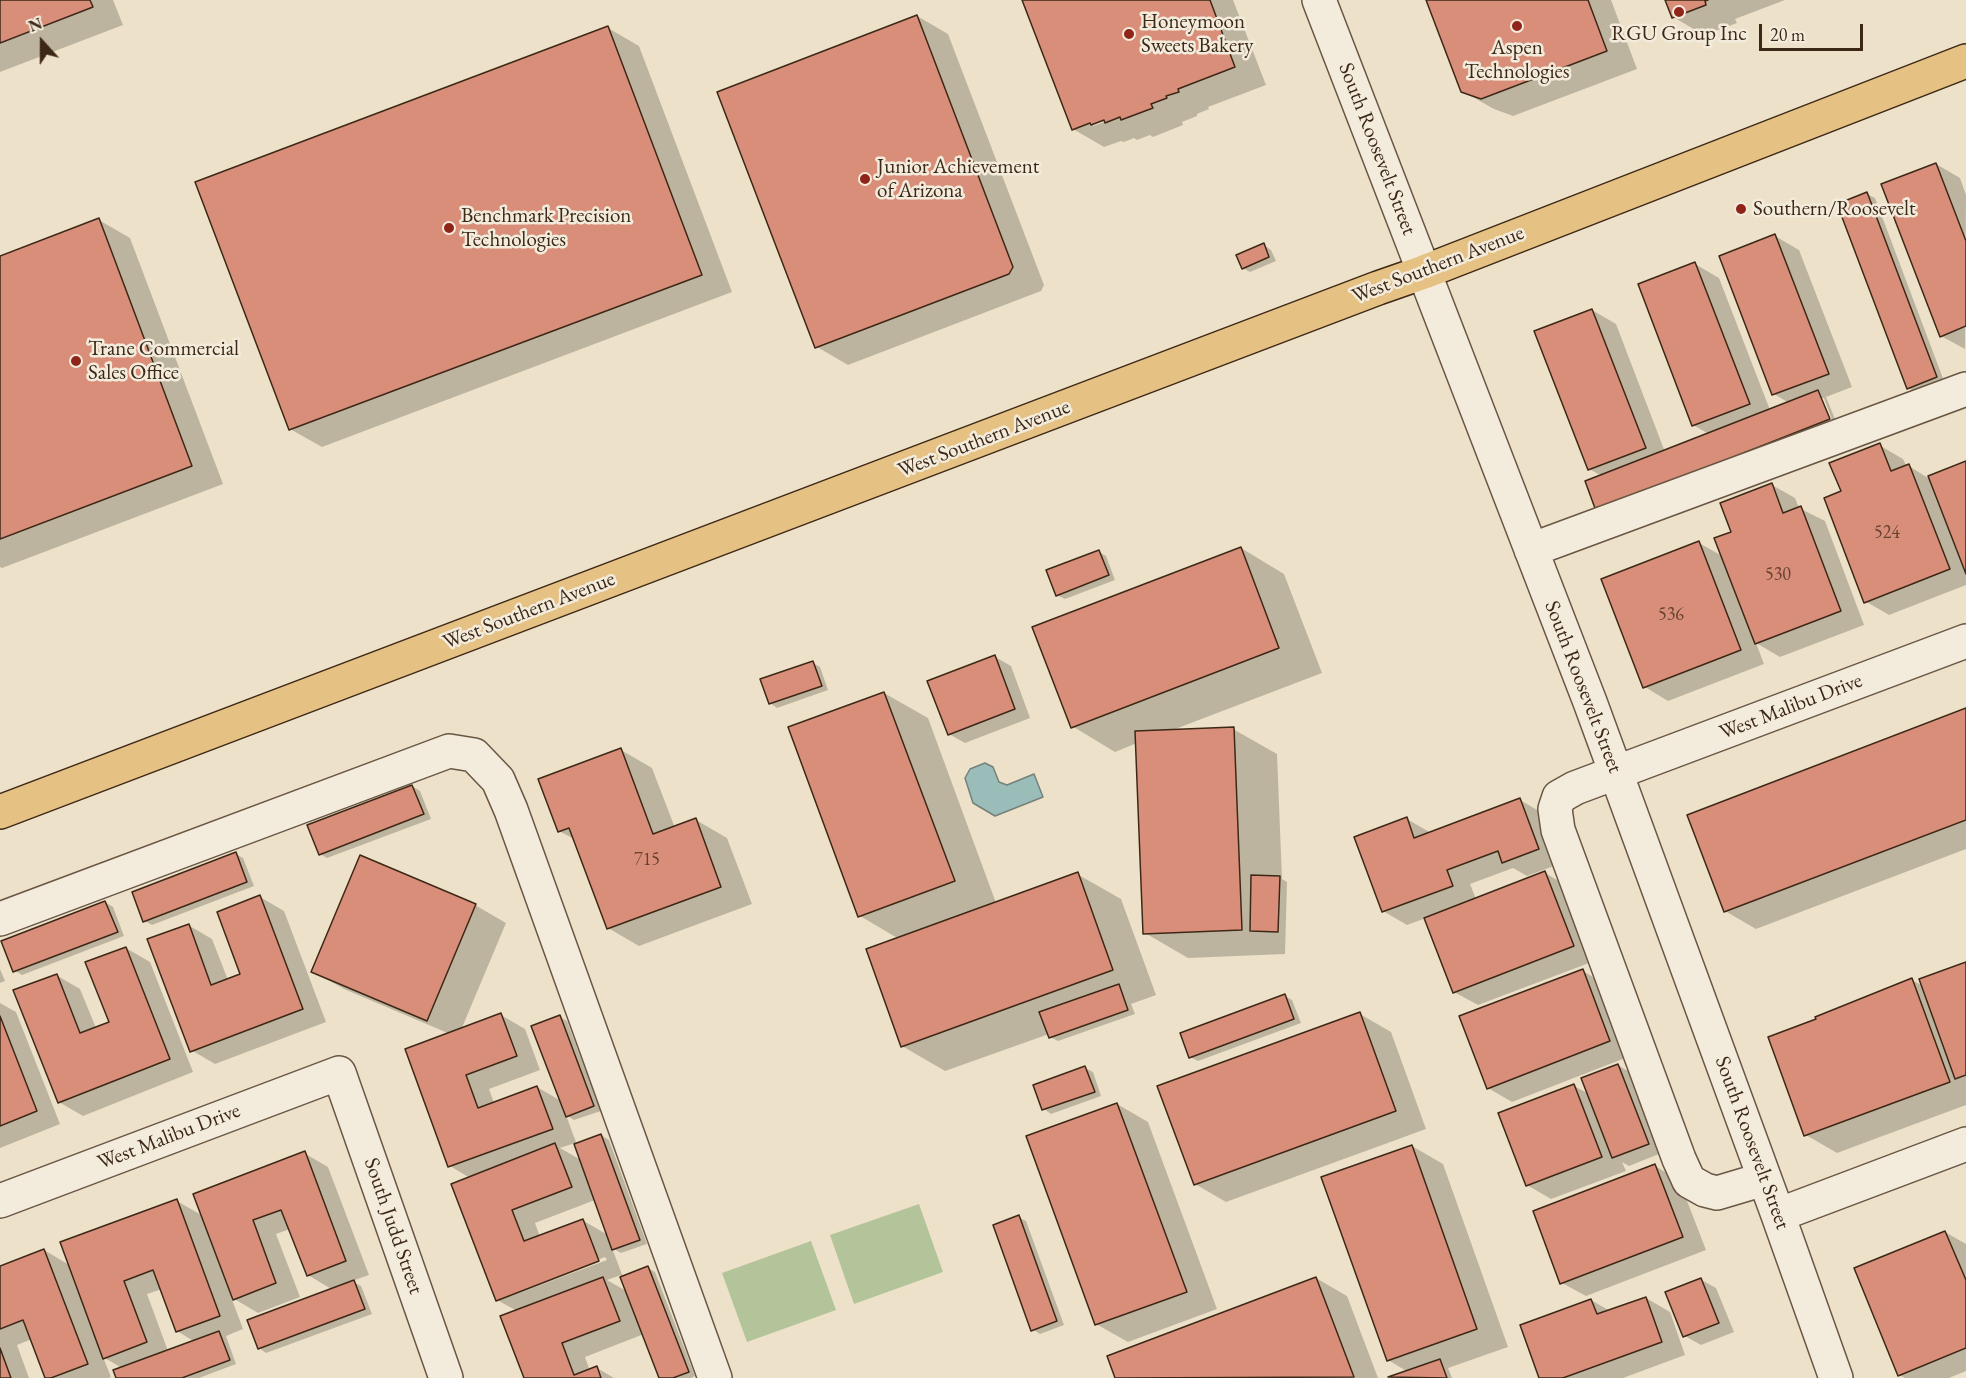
<!DOCTYPE html>
<style>
body{margin:0}
#map{position:relative;width:1966px;height:1378px;overflow:hidden;background:#ede2c9;font-family:"EB Garamond",serif}
canvas{display:block}
.north{position:absolute;left:12px;top:12px;width:60px;height:60px;-webkit-text-stroke:4px #f3ecdc;paint-order:stroke;rotate:339deg;font-size:16px;font-weight:700;line-height:24px;text-align:center;color:#3d2817}
.north::after{content:'';display:block;margin:auto;width:21px;height:27px;background:#3d2817;clip-path:polygon(50% 0,100% 100%,50% 72%,0 100%)}
.scale{position:absolute;left:1759px;top:24px;width:104px;height:27px;box-sizing:border-box;border:3px solid #3d2817;border-top:0;padding-left:8px;font-size:18px;line-height:21px;white-space:nowrap;color:#3d2817;-webkit-text-stroke:4px #f3ecdc;paint-order:stroke}
</style>
<div id="map">
<canvas width="1966" height="1378"></canvas>
<div class="north">N</div>
<div class="scale">20 m</div>
</div>
<script>
const context = document.querySelector('canvas').getContext('2d');
context.lineJoin = 'round';
function paint(path, color) {
  context.fillStyle = color;
  context.fill(path, 'evenodd');
}
function shape(rows) {
  const path = new Path2D();
  for (const r of rows) {
    path.moveTo(r[0], r[1]);
    for (let i = 2; i < r.length; i += 2) path.lineTo(r[i], r[i + 1]);
  }
  return path;
}
function stroke(path, color, width, dash) {
  context.strokeStyle = color;
  context.lineWidth = width;
  context.lineCap = dash ? 'butt' : 'round';
  context.setLineDash(dash || []);
  context.stroke(path);
}
function label(font, color, halo, rows, align = 'center') {
  context.font = font + ' "EB Garamond",serif';
  context.lineWidth = 5;
  context.setLineDash([]);
  context.textBaseline = 'middle';
  context.strokeStyle = halo;
  context.fillStyle = color;
  for (const [text, x, y, turn = 0] of rows) {
    context.save();
    context.translate(x, y);
    context.rotate((+turn || 0) * Math.PI / 180);
    context.textAlign = isNaN(turn) ? turn : align;
    if (halo) context.strokeText(text, 0, 0);
    context.fillText(text, 0, 0);
    context.restore();
  }
}
const green = shape([
 [919,1204,943,1272,854,1304,830,1235],
 [811,1241,836,1310,747,1342,722,1273]
]);
const water = shape([
 [985,763,993,767,999,782,1007,785,1034,774,1043,797,995,816,973,803,965,778,970,769,985,763]
]);
const shadow = shape([
 [0,0,113,0,123,25,0,72],
 [1024,0,1233,0,1266,85,1208,107,1209,109,1197,114,1197,116,1182,122,1183,125,1153,137,1150,135,1137,140,1134,138,1124,142,1121,141,1104,147,1073,129],
 [1111,116,1112,119,1093,126,1093,123],
 [1428,0,1611,0,1637,69,1513,116,1494,109,1462,91],
 [1666,0,1785,0,1735,19,1737,23,1704,35,1673,17],
 [917,16,948,34,1044,285,1041,291,848,365,817,347],
 [608,28,639,46,732,292,322,447,290,429],
 [1936,164,1960,178,1966,195,1965,349,1941,336],
 [1867,194,1875,198,1944,381,1916,392,1908,388],
 [99,220,130,238,223,484,2,568,0,567,0,257],
 [1775,236,1799,250,1852,387,1826,397,1837,424,1834,425,1824,398,1820,398,1831,426,1605,514,1602,476,1589,469,1592,310,1616,324,1665,452,1709,434,1693,425,1695,264,1719,278,1770,410,1789,403,1774,394],
 [1264,245,1271,250,1276,261,1250,272,1243,268],
 [1879,445,1903,459,1907,467,1909,466,1928,478,1966,463,1966,585,1889,615,1865,601,1842,492],
 [1772,485,1795,498,1799,508,1825,521,1864,625,1780,657,1756,643,1764,664,1668,701,1645,687,1699,543,1724,557,1733,532],
 [1241,548,1284,574,1322,673,1170,731,1233,729,1277,754,1282,879,1287,882,1285,954,1188,958,1145,933,1137,743,1115,752,1072,726],
 [1099,552,1106,556,1115,580,1065,599,1057,595],
 [995,657,1011,666,1030,718,965,743,949,734],
 [813,663,820,667,828,690,777,708,770,703],
 [884,693,928,718,996,903,1077,874,1121,899,1156,995,1131,1004,1135,1014,1058,1041,1050,1037,1049,1034,945,1071,902,1046,899,939,860,916],
 [1966,710,1966,849,1756,929,1725,911],
 [621,750,652,768,675,828,696,820,727,838,752,904,639,946,608,928,576,840,559,831],
 [412,786,420,791,431,819,327,858,320,854],
 [1520,800,1544,814,1562,863,1527,876,1513,868,1470,884,1476,899,1545,873,1569,887,1597,960,1478,1005,1454,992,1426,918,1407,925,1383,911,1407,819,1431,833],
 [236,854,243,858,254,886,152,925,145,921],
 [260,897,284,911,326,1022,215,1064,191,1050,188,925,212,939,228,980,242,975],
 [105,902,113,907,124,936,22,975,14,970],
 [475,905,506,923,461,1030,501,1015,525,1029,540,1070,489,1089,494,1103,537,1087,561,1101,560,1017,567,1021,601,1111,574,1120,566,1115,577,1145,601,1135,609,1140,647,1244,621,1253,612,1248,623,1277,648,1268,655,1272,695,1376,691,1378,661,1378,644,1334,585,1357,590,1371,597,1368,614,1378,526,1378,517,1311,497,1300,470,1178,450,1166,450,1034,344,989,312,971],
 [575,1143,581,1160,560,1148],
 [595,1200,608,1235,582,1220,540,1237,535,1223],
 [605,1257,607,1260,511,1296,511,1293],
 [621,1275,628,1292,607,1280],
 [126,948,150,962,193,1072,83,1116,59,1102,56,975,80,989,96,1028,111,1022],
 [1966,963,1966,1105,1837,1153,1806,1135,1912,980,1923,986],
 [0,969,5,981,0,983],
 [1583,971,1606,985,1633,1055,1512,1102,1488,1088],
 [1285,996,1292,1000,1301,1023,1198,1061,1190,1057],
 [0,1003,16,1012,60,1124,0,1148],
 [1360,1014,1391,1032,1426,1129,1226,1202,1195,1184],
 [1618,1065,1634,1075,1664,1152,1629,1166,1622,1162,1626,1171,1551,1199,1527,1185,1574,1086,1589,1094],
 [1085,1068,1093,1072,1101,1096,1051,1114,1044,1109],
 [1117,1104,1148,1122,1217,1309,1128,1342,1096,1324],
 [1412,1146,1443,1164,1508,1347,1448,1368,1452,1378,1391,1378,1408,1372,1388,1360],
 [304,1153,328,1167,369,1275,352,1281,361,1286,372,1314,266,1353,259,1348,333,1290,308,1275,290,1229,276,1234,300,1297,258,1313,231,1297,243,1329,226,1336,236,1364,199,1378,118,1378,122,1368,103,1357,111,1377,109,1378,46,1378,32,1339,17,1345,29,1378,0,1378,0,1267,44,1250,71,1266,177,1201,203,1216],
 [162,1289,177,1331,195,1342,168,1351,147,1294],
 [1655,1166,1679,1180,1706,1250,1586,1296,1562,1283],
 [1018,1217,1026,1221,1064,1325,1040,1334,1032,1329],
 [1945,1232,1966,1244,1966,1371,1949,1378,1905,1378,1899,1375],
 [1316,1278,1347,1296,1378,1378,1116,1378,1109,1357],
 [1700,1279,1716,1288,1734,1332,1701,1345,1685,1336],
 [1646,1298,1670,1312,1685,1355,1623,1378,1541,1378,1591,1300,1610,1311]
]);
const building = shape([
 [0,0,90,0,93,7,0,43,0,0],
 [1022,0,1210,0,1235,67,1178,89,1179,92,1166,96,1167,98,1151,104,1153,108,1121,120,1120,117,1105,123,1104,120,1091,125,1090,123,1072,130,1022,0],
 [1426,0,1588,0,1607,51,1481,99,1461,92,1426,0],
 [1665,0,1708,0,1705,1,1706,5,1672,18,1665,0],
 [917,15,1013,267,1009,274,815,348,717,92,917,15],
 [608,26,702,275,289,430,195,182,608,26],
 [1936,163,1966,241,1966,326,1940,337,1881,184,1936,163],
 [1867,192,1937,377,1907,389,1837,204,1867,192],
 [99,218,192,466,0,539,0,256,99,218],
 [1775,234,1829,374,1772,395,1719,256,1775,234],
 [1264,243,1269,257,1242,269,1236,255,1264,243],
 [1695,262,1750,404,1692,426,1638,284,1695,262],
 [1592,309,1646,448,1588,470,1534,331,1592,309],
 [1818,390,1830,419,1596,511,1585,481,1818,390],
 [1880,443,1891,471,1909,464,1950,569,1864,603,1824,498,1841,491,1829,463,1880,443],
 [1966,461,1966,574,1928,476,1966,461],
 [1772,483,1783,513,1801,506,1841,611,1755,644,1714,538,1731,532,1720,503,1772,483],
 [1699,541,1741,650,1643,688,1601,579,1699,541],
 [1241,547,1279,648,1071,728,1032,627,1241,547],
 [1099,550,1109,575,1056,596,1046,570,1099,550],
 [995,655,1015,709,948,735,927,681,995,655],
 [813,661,822,686,769,704,760,679,813,661],
 [884,692,955,881,858,917,788,727,884,692],
 [1966,708,1966,820,1724,912,1687,815,1966,708],
 [1234,727,1242,930,1143,934,1135,731,1234,727],
 [621,748,653,834,696,818,721,887,607,929,569,828,558,832,538,779,621,748],
 [412,785,424,814,319,855,307,825,412,785],
 [1520,798,1539,849,1502,863,1498,851,1447,870,1453,886,1382,912,1354,837,1407,817,1414,838,1520,798],
 [236,852,247,882,143,922,132,892,236,852],
 [360,855,476,904,427,1021,311,972,360,855],
 [1545,871,1574,946,1453,993,1424,918,1545,871],
 [1078,872,1113,970,901,1047,866,949,1078,872],
 [1251,875,1280,876,1278,932,1250,931,1251,875],
 [260,895,303,1009,190,1052,147,939,189,924,211,985,240,974,217,912,260,895],
 [105,901,118,932,13,972,1,941,105,901],
 [126,947,170,1059,58,1103,13,990,57,974,80,1033,109,1022,85,962,126,947],
 [1966,962,1966,1075,1955,1079,1919,979,1966,962],
 [1583,969,1610,1041,1487,1089,1459,1016,1583,969],
 [1912,978,1950,1082,1804,1136,1768,1037,1816,1019,1815,1017,1912,978],
 [1119,984,1128,1010,1049,1038,1039,1012,1119,984],
 [1285,994,1294,1019,1189,1058,1180,1033,1285,994],
 [1360,1012,1396,1111,1194,1185,1157,1086,1360,1012],
 [501,1013,517,1056,466,1075,478,1108,537,1086,553,1129,448,1167,405,1049,501,1013],
 [560,1015,594,1106,566,1117,531,1026,560,1015],
 [0,1016,37,1111,0,1126,0,1016],
 [1618,1064,1649,1144,1612,1158,1581,1078,1618,1064],
 [1085,1066,1095,1092,1042,1110,1033,1085,1085,1066],
 [1574,1084,1602,1157,1526,1186,1498,1113,1574,1084],
 [1117,1103,1187,1292,1095,1325,1026,1136,1117,1103],
 [601,1134,640,1240,612,1250,574,1144,601,1134],
 [555,1143,572,1187,512,1210,524,1241,583,1219,599,1261,496,1301,451,1184,555,1143],
 [1412,1145,1477,1329,1387,1361,1321,1177,1412,1145],
 [305,1151,346,1261,307,1276,281,1210,253,1220,276,1283,233,1300,193,1194,305,1151],
 [1655,1164,1683,1237,1560,1284,1533,1211,1655,1164],
 [177,1199,220,1316,176,1332,153,1270,124,1281,147,1342,103,1359,60,1242,177,1199],
 [1019,1215,1057,1321,1031,1331,993,1225,1019,1215],
 [1945,1231,1966,1280,1966,1348,1898,1376,1854,1268,1945,1231],
 [44,1249,88,1364,51,1378,45,1378,23,1320,0,1329,0,1266,44,1249],
 [648,1266,689,1372,673,1378,659,1378,620,1277,648,1266],
 [603,1277,620,1321,562,1343,574,1375,597,1366,601,1378,524,1378,500,1316,603,1277],
 [1316,1277,1354,1377,1115,1378,1107,1356,1316,1277],
 [1701,1278,1719,1323,1683,1337,1665,1292,1701,1278],
 [354,1280,365,1309,258,1349,247,1320,354,1280],
 [1646,1297,1662,1342,1563,1378,1539,1378,1520,1325,1591,1299,1597,1314,1646,1297],
 [219,1331,230,1360,182,1378,116,1378,113,1370,219,1331],
 [0,1348,11,1378,0,1378,0,1348],
 [1440,1359,1447,1378,1388,1377,1440,1359]
]);
const minor = shape([
 [1319,0,1590,702,1778,1215,1836,1378],
 [1531,550,1966,389],
 [0,919,449,751,474,755,498,780,511,810,715,1378],
 [1764,1179,1717,1193,1705,1190,1689,1181,1679,1159,1558,830,1555,809,1559,797,1575,788,1966,641],
 [0,1201,339,1073,446,1378],
 [1778,1215,1966,1144]
]);
const major = shape([
 [0,812,1378,288,1424,272,1966,61]
]);
const markers = [
 [1679,12,6,"#8f2418"],
 [1517,26,6,"#8f2418"],
 [1129,34,6,"#8f2418"],
 [865,179,6,"#8f2418"],
 [1741,209,6,"#8f2418"],
 [449,228,6,"#8f2418"],
 [76,361,6,"#8f2418"]
];
const numberNames = [
 ["524",1887,533],
 ["530",1778,575],
 ["536",1671,615],
 ["715",647,860]
];
const poiNames = [
 ["Honeymoon",1141,22],
 ["Sweets Bakery",1141,46],
 ["RGU Group Inc",1679,34,"center"],
 ["Aspen",1517,48,"center"],
 ["Technologies",1517,72,"center"],
 ["Junior Achievement",877,167],
 ["of Arizona",877,191],
 ["Southern/Roosevelt",1753,209],
 ["Benchmark Precision",461,216],
 ["Technologies",461,240],
 ["Trane Commercial",88,349],
 ["Sales Office",88,373]
];
const streetNames = [
 ["South Roosevelt Street",1377,149,69],
 ["West Southern Avenue",1438,265,-21],
 ["West Southern Avenue",984,439,-21],
 ["West Southern Avenue",529,611,-21],
 ["South Roosevelt Street",1583,687,69],
 ["West Malibu Drive",1791,707,-21],
 ["West Malibu Drive",169,1137,-21],
 ["South Roosevelt Street",1752,1143,70],
 ["South Judd Street",393,1226,71]
];
paint(green, '#b4c49a');
paint(water, '#9abdba');
stroke(water, '#758179', 1.5);
paint(shadow, '#0003');
paint(building, '#d98e79');
stroke(building, '#3d2817', 1.5);
stroke(minor, '#695644', 36);
stroke(major, '#3d2817', 36);
stroke(minor, '#f3ecdc', 33);
stroke(major, '#e6c184', 33);
for (const [x, y, r, color] of markers) {
  const dot = new Path2D();
  dot.arc(x, y, r, 0, 2 * Math.PI);
  context.fillStyle = color;
  context.fill(dot);
  stroke(dot, '#f3ecdc', 2);
}
label('18px', '#644230', null, numberNames);
label('21px', '#3d2817', '#f3ecdc', poiNames, 'left');
label('21px', '#3d2817', '#f3ecdc', streetNames);
</script>
